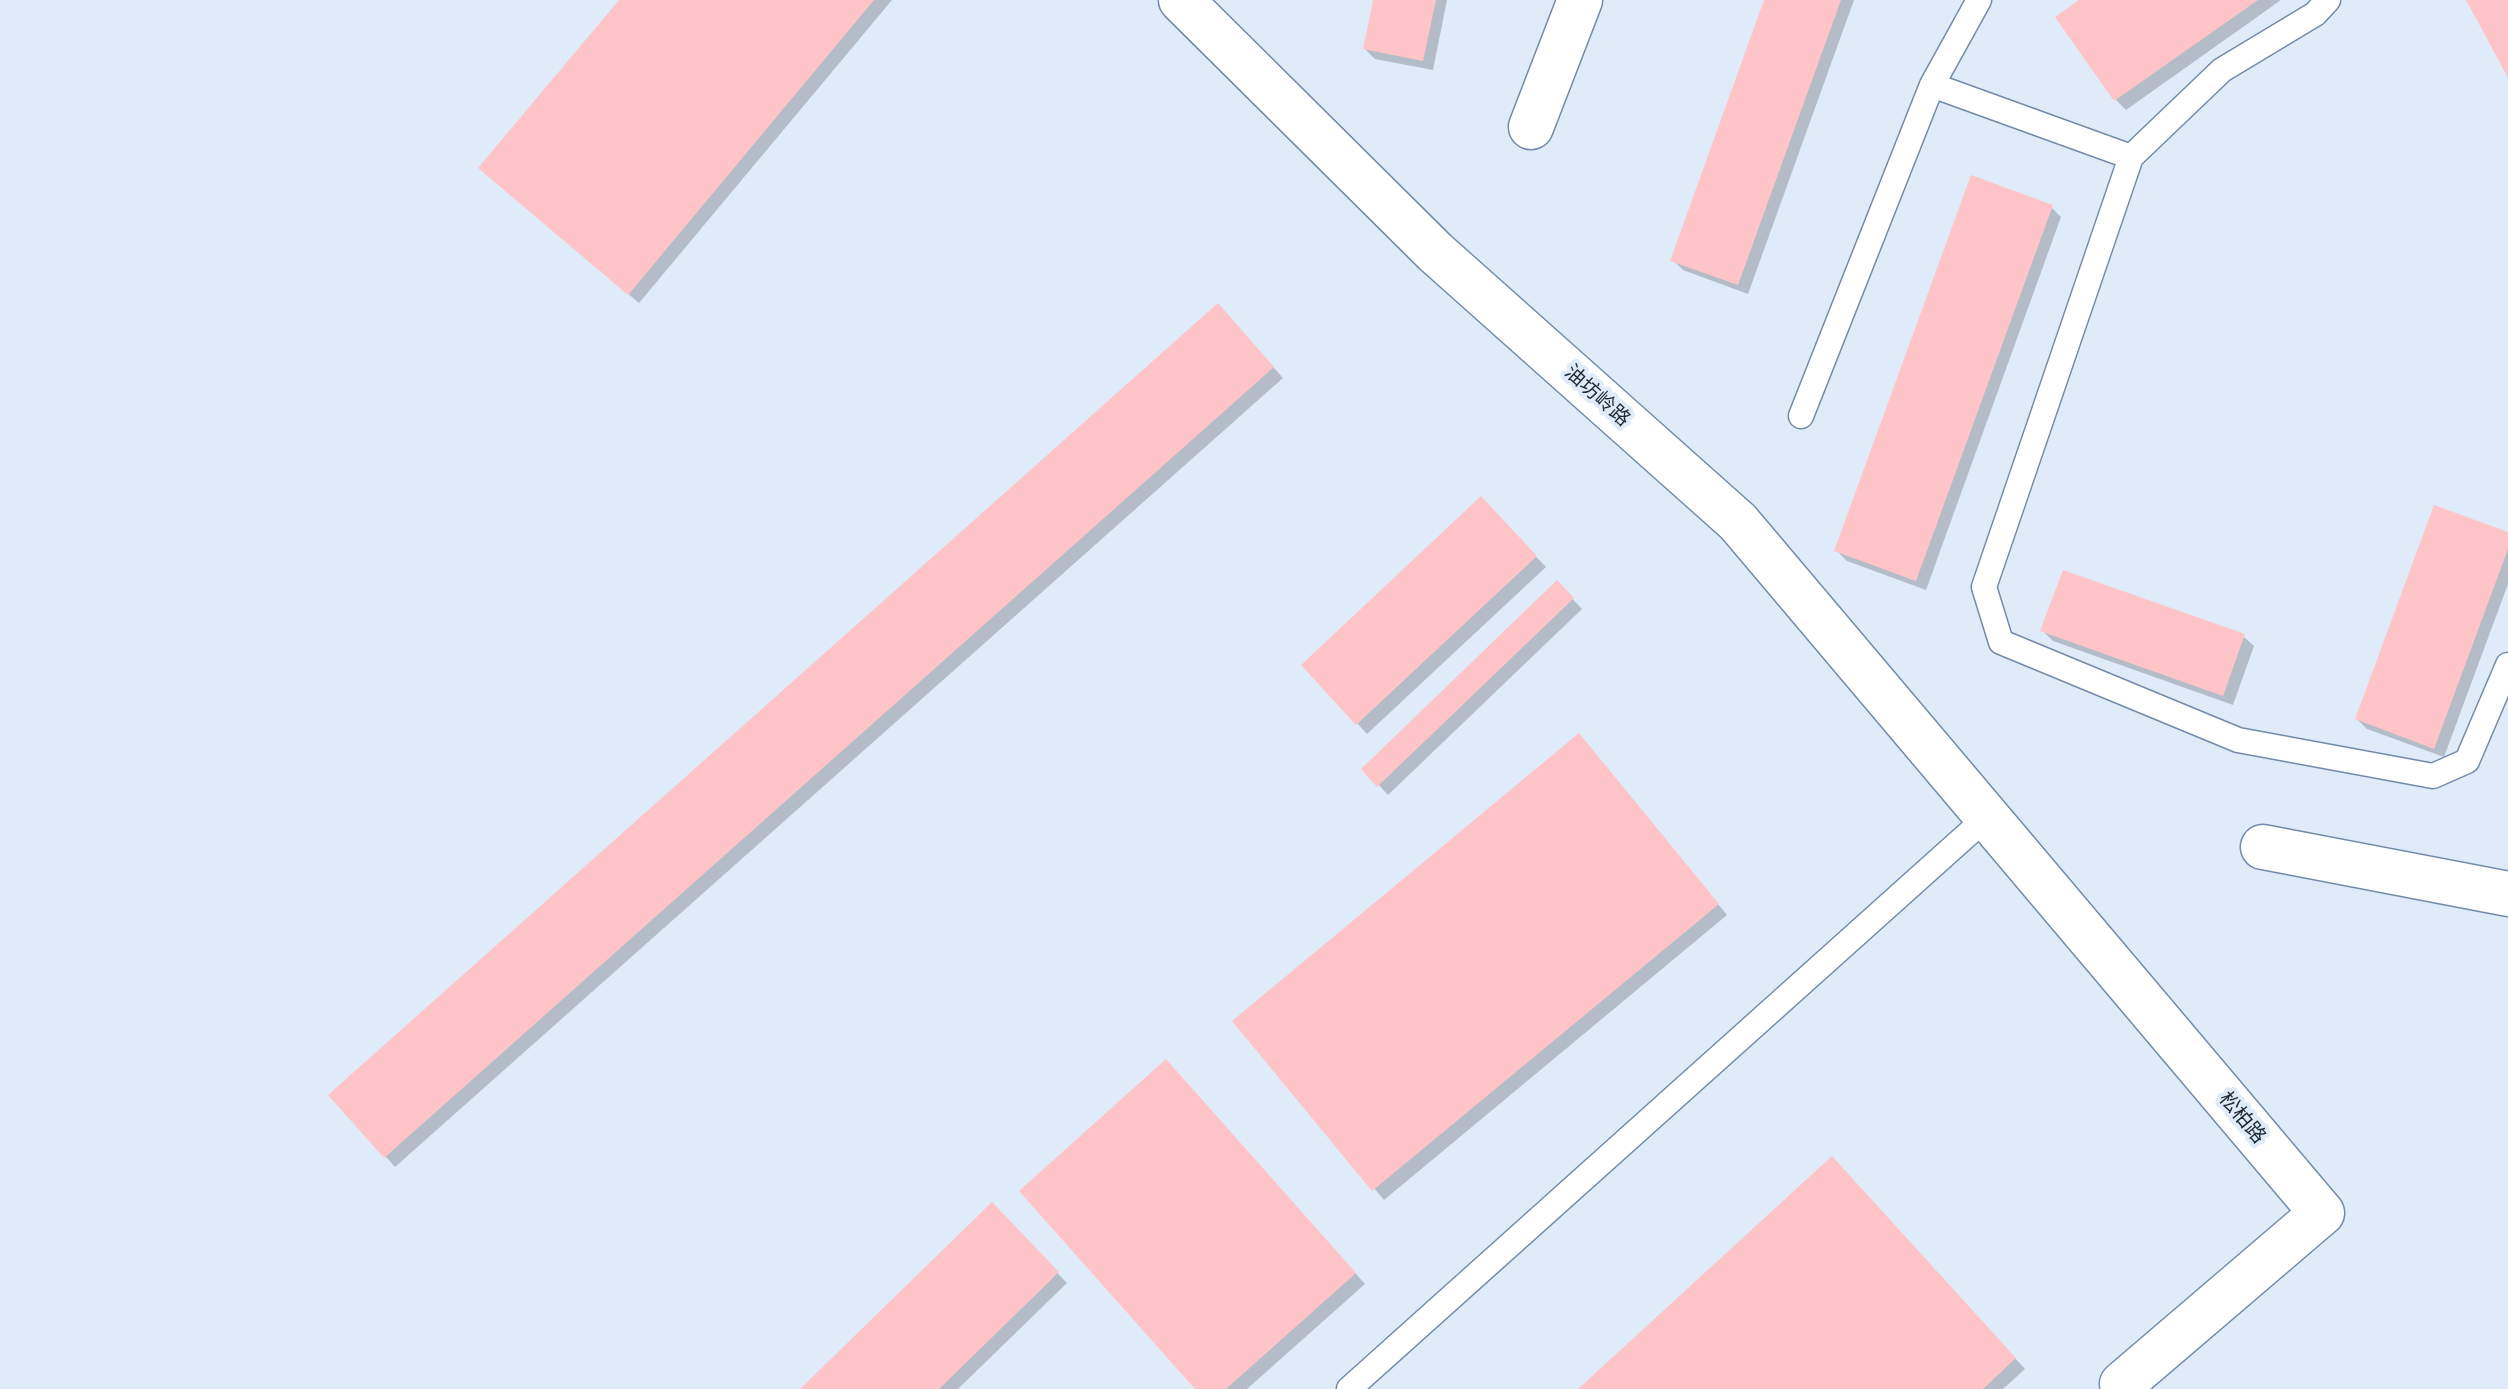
<!DOCTYPE html>
<meta charset="utf-8">
<style>
body{margin:0}
canvas{display:block;background:#e0ebf9}
</style>
<canvas width="2508" height="1389"></canvas>
<script>
const context = document.querySelector('canvas').getContext('2d');
context.lineJoin = 'round';
function paint(path, color) {
  context.fillStyle = color;
  context.fill(path, 'evenodd');
}
function shape(rows) {
  const path = new Path2D();
  for (const r of rows) {
    path.moveTo(r[0], r[1]);
    for (let i = 2; i < r.length; i += 2) path.lineTo(r[i], r[i + 1]);
  }
  return path;
}
function stroke(path, color, width, dash) {
  context.strokeStyle = color;
  context.lineWidth = width;
  context.lineCap = dash ? 'butt' : 'round';
  context.setLineDash(dash || []);
  context.stroke(path);
}
function label(font, color, halo, rows, align = 'center') {
  context.font = font + ' "PT Sans Narrow","Noto Sans SC",sans-serif';
  context.lineWidth = 8;
  context.setLineDash([]);
  context.textBaseline = 'middle';
  context.strokeStyle = halo;
  context.fillStyle = color;
  for (const [text, x, y, turn = 0] of rows) {
    context.save();
    context.translate(x, y);
    context.rotate((+turn || 0) * Math.PI / 180);
    context.textAlign = isNaN(turn) ? turn : align;
    if (halo) context.strokeText(text, 0, 0);
    context.fillText(text, 0, 0);
    context.restore();
  }
}
const shadow = shape([
 [622,0,892,0,639,303,491,178],
 [1375,0,1447,0,1433,70,1375,59,1365,49],
 [1766,0,1854,0,1748,294,1683,270,1673,260],
 [2082,0,2281,0,2126,110,2116,100,2058,17],
 [2051,207,2061,217,1926,590,1847,561,1837,551],
 [1228,316,1283,378,395,1167,331,1095],
 [1481,499,1546,567,1367,734,1304,665],
 [2508,534,2508,584,2444,757,2367,729,2357,719],
 [1557,583,1582,609,1388,795,1364,769],
 [2043,631,2243,636,2254,646,2233,705,2053,641],
 [1588,745,1727,915,1384,1200,1235,1021],
 [1175,1071,1365,1284,1247,1389,1198,1389],
 [1842,1168,2025,1369,2003,1389,1581,1389],
 [992,1205,1067,1283,958,1389,803,1389]
]);
const building = shape([
 [619,0,874,0,628,295,478,168],
 [1373,0,1436,0,1423,61,1363,49],
 [1764,0,1841,0,1738,285,1670,261],
 [2079,0,2258,0,2114,101,2055,17],
 [2466,0,2508,0,2508,78],
 [1971,175,2053,205,1916,581,1834,551],
 [1218,303,1274,367,384,1158,328,1095],
 [1481,496,1537,556,1356,725,1301,665],
 [2434,505,2508,532,2508,549,2434,749,2355,719],
 [2063,570,2245,634,2223,696,2040,631],
 [1557,580,1574,598,1377,787,1361,769],
 [1579,733,1719,904,1372,1191,1232,1021],
 [1166,1059,1356,1273,1226,1389,1195,1389,1019,1191],
 [1832,1156,2016,1358,1983,1389,1578,1389],
 [992,1202,1059,1272,939,1389,800,1389]
]);
const service = shape([
 [2328,0,2315,14,2222,70,2131,157,1984,587,2001,642,2238,740,2433,776,2467,761,2508,665],
 [1932,85,2131,157],
 [1801,416,1932,85,1979,0],
 [1349,1389,1987,817]
]);
const minor = shape([
 [1181,0,1435,252,1738,522,2322,1213,2122,1384,2126,1389],
 [1531,127,1580,0],
 [2263,847,2508,894]
]);
const streetNames = [
 ["油坊岭路",1597,396,42],
 ["松柏路",2242,1118,50]
];
paint(shadow, '#0003');
paint(building, '#ffc4c8');
stroke(service, '#728baa', 27);
stroke(minor, '#728baa', 47);
stroke(service, '#fff', 24);
stroke(minor, '#fff', 44);
label('20px', '#1f2936', '#e0ebf9', streetNames);
</script>
